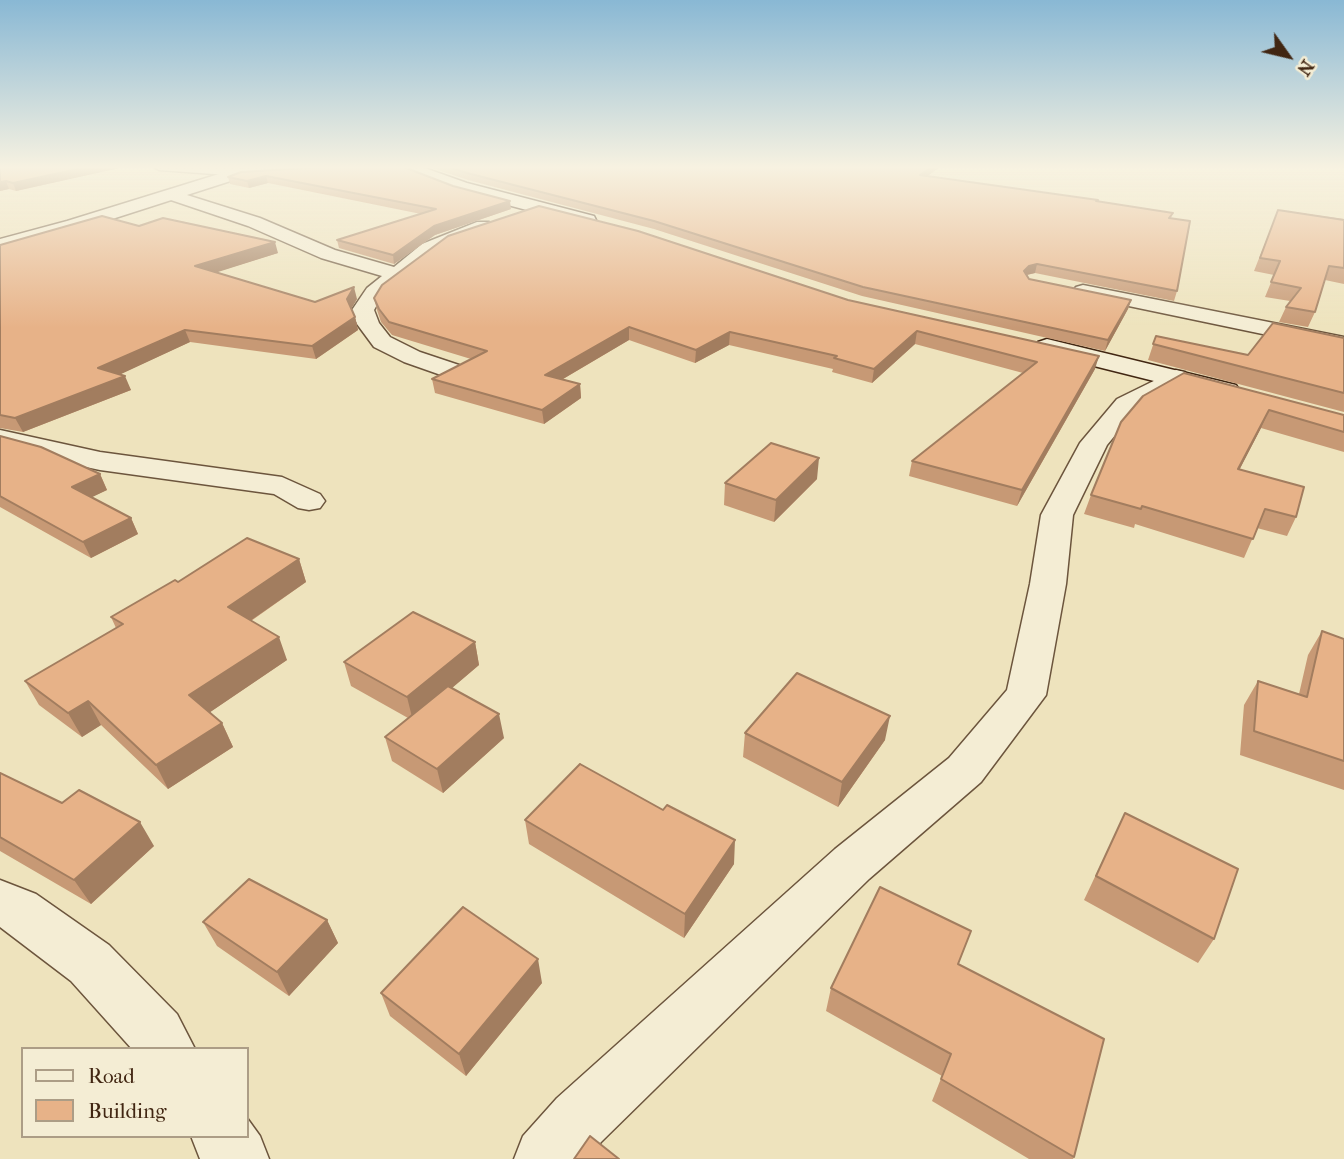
<!DOCTYPE html>
<style>
body{margin:0}
#map{position:relative;width:1344px;height:1159px;overflow:hidden;background:#eee3bd;font-family:"IM FELL French Canon",serif}
canvas{display:block}
.legend{position:absolute;left:21px;top:1047px;width:228px;height:91px;box-sizing:border-box;background:#f4edd4;border:2px solid #ac9d86;margin:0;padding:9px 12px;list-style:none;font-size:21px;color:#412612}
.legend li{display:flex;align-items:center;gap:14px;height:35px}
.legend b{width:35px;border:2px solid #ac9d86}
.north{position:absolute;left:1253px;top:21px;width:70px;height:70px;-webkit-text-stroke:5px #f4edd4;paint-order:stroke;rotate:124deg;font-size:19px;font-weight:700;line-height:28px;text-align:center;color:#412612}
.north::after{content:'';display:block;margin:auto;width:24px;height:32px;background:#412612;clip-path:polygon(50% 0,100% 100%,50% 72%,0 100%)}
</style>
<div id="map">
<canvas width="1344" height="1159"></canvas>
<ul class="legend">
<li><b style="height:9px;background:#f4edd4"></b>Road</li>
<li><b style="height:19px;background:#e7b288"></b>Building</li>
</ul>
<div class="north">N</div>
</div>
<script>
const context = document.querySelector('canvas').getContext('2d');
context.lineJoin = 'round';
function shape(rows) {
  const path = new Path2D();
  for (const r of rows) {
    path.moveTo(r[0], r[1]);
    for (let i = 2; i < r.length; i += 2) path.lineTo(r[i], r[i + 1]);
  }
  return path;
}
function stroke(path, color, width, dash) {
  context.strokeStyle = color;
  context.lineWidth = width;
  context.lineCap = dash ? 'butt' : 'round';
  context.setLineDash(dash || []);
  context.stroke(path);
}
function paint(path, color) {
  context.fillStyle = color;
  context.fill(path, 'evenodd');
}
const minor = shape([
 [152,166,216,166,241,168,248,172,241,176,159,170,152,166],
 [171,190,260,218,335,250,394,267,422,244,477,222,489,222,492,226,489,230,436,252,382,296,374,310,379,323,390,337,420,352,459,365,462,370,459,375,450,377,441,375,404,362,374,347,357,324,352,310,367,288,382,276,321,258,248,226,165,198,163,195,171,190],
 [1083,285,1344,337,1344,351,1076,295,1073,291,1076,287,1083,285],
 [1176,370,1185,372,1188,377,1185,382,1135,411,1107,445,1073,515,1066,584,1046,695,981,782,869,879,601,1142,587,1159,514,1159,523,1136,557,1098,835,849,949,758,1007,690,1030,584,1041,515,1080,443,1117,399,1176,370],
 [0,430,100,452,282,477,320,494,325,501,320,508,309,510,298,508,274,494,100,470,21,453,0,447,0,430],
 [0,880,36,894,109,945,177,1014,195,1049,132,1049,71,981,0,927,0,880],
 [247,1118,260,1136,269,1159,200,1159,191,1136,247,1136,247,1118]
]);
const tertiary = shape([
 [264,166,348,166,340,171,243,177,81,229,0,251,0,239,67,221,235,169,264,166]
]);
const secondary = shape([
 [397,166,419,166,467,183,594,216,596,220,587,226,455,191,399,169,397,166],
 [1047,339,1236,385,1240,391,1236,397,1226,399,1038,352,1034,347,1038,342,1047,339]
]);
const wall = shape([
 [0,166,128,166,16,191,9,189,0,191],
 [340,166,511,209,435,235,394,264,339,248,337,240,421,214,268,183,249,188,230,184,228,177],
 [426,166,941,166,928,176,1098,200,1098,201,1173,213,1171,218,1177,291,1174,301,1035,273,1027,275,1029,279,1131,300,1128,309,1105,351,862,296,654,229,468,180],
 [1278,210,1344,219,1344,284,1325,280,1315,312,1308,327,1279,322,1286,307,1290,301,1265,297,1274,275,1254,271],
 [139,226,278,253,216,272,315,302,357,299,351,308,355,317,358,330,316,359,190,342,120,374,131,390,23,432,0,428,0,245],
 [374,298,848,300,1095,369,1017,506,909,476,912,461,1023,373,915,344,872,383,832,372,833,369,729,345,695,363,629,340,563,379,580,384,581,398,544,424,435,393,432,379,471,359,392,335,381,322,377,310],
 [1156,336,1248,355,1344,338,1344,412,1148,360],
 [1143,396,1344,415,1344,452,1261,428,1239,470,1296,517,1287,536,1257,528,1244,558,1135,524,1134,528,1084,514,1091,495],
 [0,436,100,474,107,490,91,497,131,518,138,534,91,558,0,507],
 [817,479,774,522,724,505,725,483],
 [299,559,306,582,251,621,287,660,210,712,222,723,233,747,168,789,101,725,82,737,39,705,25,681,116,628,111,617,178,582],
 [1322,631,1344,639,1344,790,1240,755,1244,705,1258,681,1299,694,1308,655],
 [475,642,479,665,452,688,504,738,443,793,392,761,385,737,408,718,351,686,344,662],
 [745,733,885,740,838,807,743,757],
 [0,773,62,803,154,846,91,904,0,851],
 [663,810,734,864,684,938,529,844,525,820],
 [1125,813,1214,939,1198,963,1084,900],
 [327,920,338,943,289,996,217,946,203,922],
 [959,964,1074,1157,1073,1159,1029,1159,932,1101,942,1076,826,1011,831,988],
 [542,983,466,1076,390,1016,381,993]
]);
const shadedWall = shape([
 [92,166,128,166,16,191,13,183],
 [933,166,941,166,919,182,920,175],
 [266,176,268,183,249,188,247,181],
 [6,181,9,189,0,191,0,182],
 [510,201,511,209,435,235,394,264,393,255,434,226],
 [275,242,278,253,199,278,195,266],
 [1037,264,1035,273,1026,275,1024,271,1029,266],
 [354,287,357,299,350,311,347,299],
 [1131,300,1128,309,1105,351,1108,340],
 [355,317,358,330,316,359,312,346],
 [629,327,629,340,546,389,545,375],
 [185,330,190,342,104,382,98,368],
 [917,331,915,344,872,383,874,369],
 [730,332,729,345,695,363,696,350],
 [1099,356,1095,369,1017,506,1022,490],
 [125,376,131,390,23,432,15,418],
 [580,384,581,398,544,424,542,410],
 [1269,410,1261,428,1230,488,1238,469],
 [819,458,817,479,774,522,776,500],
 [100,474,107,490,80,503,72,487],
 [131,518,138,534,91,558,83,542],
 [299,559,306,582,237,630,228,607],
 [279,637,287,660,200,719,189,695],
 [475,642,479,665,413,721,407,697],
 [88,701,101,725,82,737,68,713],
 [499,714,504,738,443,793,437,769],
 [890,716,885,740,838,807,842,782],
 [222,723,233,747,168,789,156,765],
 [140,822,154,846,91,904,74,880],
 [735,840,734,864,684,938,685,914],
 [327,920,338,943,289,996,277,972],
 [538,959,542,983,466,1076,459,1054]
]);
const building = shape([
 [0,166,92,166,13,183,6,181,0,182,0,166],
 [339,166,401,166,453,186,510,201,434,226,393,255,337,240,436,209,266,176,247,181,228,177,241,172,339,166],
 [446,166,933,166,920,175,1098,200,1096,201,1173,213,1169,218,1190,221,1177,291,1037,264,1029,266,1024,271,1029,279,1131,300,1108,340,863,287,654,221,467,173,446,166],
 [539,206,638,231,848,300,1099,356,1022,490,912,461,1037,362,917,331,874,369,834,358,837,356,730,332,696,350,629,327,545,375,580,384,542,410,432,379,487,351,389,322,379,309,374,298,382,285,448,236,539,206],
 [1278,210,1344,220,1344,268,1329,266,1315,312,1286,307,1301,288,1271,282,1280,261,1260,258,1278,210],
 [102,216,139,226,163,218,275,242,195,266,315,302,354,287,347,299,355,317,312,346,185,330,98,368,125,376,15,418,0,415,0,245,102,216],
 [1273,323,1344,338,1344,393,1153,344,1156,336,1248,355,1273,323],
 [1184,373,1344,415,1344,432,1269,410,1238,469,1304,487,1296,517,1265,509,1253,539,1142,506,1141,509,1091,495,1121,422,1143,396,1184,373],
 [0,436,41,447,100,474,72,487,131,518,83,542,0,496,0,436],
 [771,443,819,458,776,500,725,483,771,443],
 [247,538,299,559,228,607,279,637,189,695,222,723,156,765,88,701,68,713,25,681,123,624,111,617,175,580,178,582,247,538],
 [413,612,475,642,407,697,344,662,413,612],
 [1322,631,1344,639,1344,761,1254,731,1258,681,1307,697,1322,631],
 [797,673,890,716,842,782,745,733,797,673],
 [448,686,499,714,437,769,385,737,448,686],
 [580,764,663,810,667,805,735,840,685,914,525,820,580,764],
 [0,773,62,803,79,790,140,822,74,880,0,837,0,773],
 [1125,813,1238,869,1214,939,1096,876,1125,813],
 [249,879,327,920,277,972,203,922,249,879],
 [880,887,971,931,958,964,1104,1039,1074,1157,941,1079,951,1054,831,988,880,887],
 [463,907,538,959,459,1054,381,993,463,907],
 [590,1136,619,1159,574,1159,590,1136]
]);
stroke(minor, '#6c553d', 3);
stroke(tertiary, '#6c553d', 3);
stroke(secondary, '#412612', 3);
paint(minor, '#f4edd4');
paint(tertiary, '#f4edd4');
paint(secondary, '#f4edd4');
paint(wall, '#c79975');
paint(shadedWall, '#a27d5f');
paint(building, '#e7b288');
stroke(building, '#a27d5f', 2);
const sky = context.createLinearGradient(0, 0, 0, 328);
sky.addColorStop(0, '#89b8d4');
sky.addColorStop(0.51, '#f7f2e1');
sky.addColorStop(1, '#f7f2e100');
context.fillStyle = sky;
context.fillRect(0, 0, 1344, 328);
</script>
